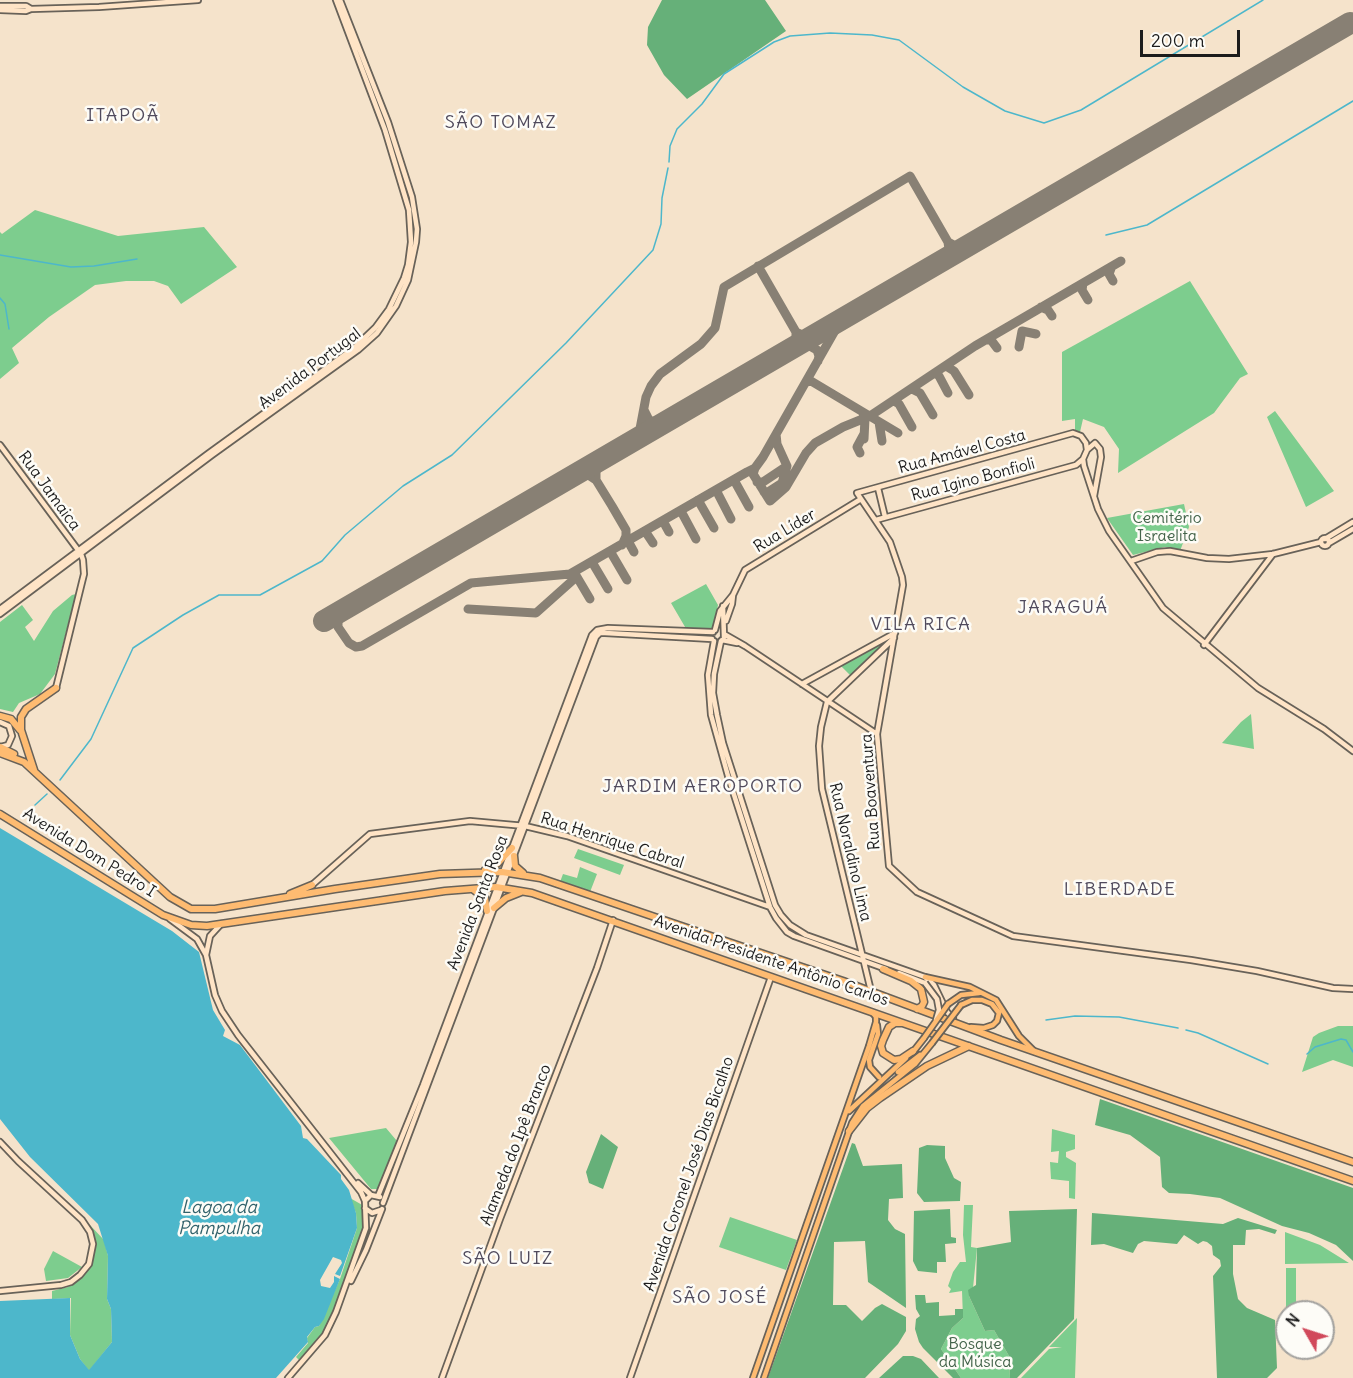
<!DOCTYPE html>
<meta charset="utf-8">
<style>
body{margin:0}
#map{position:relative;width:1353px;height:1378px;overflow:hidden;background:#f5e3cb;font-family:Delius,sans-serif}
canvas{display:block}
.north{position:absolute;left:1275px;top:1300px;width:60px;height:60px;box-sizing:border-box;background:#fdfcf7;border:2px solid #a3a29f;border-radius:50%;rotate:309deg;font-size:16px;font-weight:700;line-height:24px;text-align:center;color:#1c1c1c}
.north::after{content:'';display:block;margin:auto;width:21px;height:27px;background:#d1495b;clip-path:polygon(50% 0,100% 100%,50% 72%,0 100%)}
.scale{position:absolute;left:1140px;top:30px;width:100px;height:27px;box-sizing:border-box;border:3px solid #1c1c1c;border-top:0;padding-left:8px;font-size:18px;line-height:21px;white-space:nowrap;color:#1c1c1c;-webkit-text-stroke:4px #fdfcf7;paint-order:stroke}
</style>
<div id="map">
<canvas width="1353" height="1378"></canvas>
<div class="north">N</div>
<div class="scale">200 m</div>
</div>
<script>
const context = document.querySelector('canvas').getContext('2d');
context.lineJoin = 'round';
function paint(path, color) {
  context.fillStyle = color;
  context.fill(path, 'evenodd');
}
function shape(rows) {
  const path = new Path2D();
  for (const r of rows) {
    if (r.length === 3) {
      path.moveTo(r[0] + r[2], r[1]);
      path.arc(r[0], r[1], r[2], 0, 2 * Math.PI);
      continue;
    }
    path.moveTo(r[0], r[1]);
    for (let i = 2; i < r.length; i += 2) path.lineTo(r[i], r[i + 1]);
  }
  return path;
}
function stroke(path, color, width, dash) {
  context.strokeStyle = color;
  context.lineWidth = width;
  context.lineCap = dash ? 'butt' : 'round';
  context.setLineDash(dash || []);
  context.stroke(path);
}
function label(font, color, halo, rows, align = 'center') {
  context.font = font + ' Delius,sans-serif';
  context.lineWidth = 5;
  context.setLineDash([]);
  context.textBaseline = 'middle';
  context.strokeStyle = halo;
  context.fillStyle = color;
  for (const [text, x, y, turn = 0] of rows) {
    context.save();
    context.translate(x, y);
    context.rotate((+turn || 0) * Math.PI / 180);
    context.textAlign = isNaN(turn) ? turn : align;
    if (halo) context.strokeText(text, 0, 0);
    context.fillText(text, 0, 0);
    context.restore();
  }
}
const green = shape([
 [35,210,118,236,204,227,237,267,181,304,168,286,154,281,126,281,95,285,49,317,12,348,19,363,0,379,0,232,2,234],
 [1190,281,1248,374,1240,378,1214,413,1118,473,1119,449,1104,427,1083,419,1080,432,1075,430,1075,419,1062,421,1062,352],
 [1275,411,1334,491,1306,507,1267,417],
 [1184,504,1189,527,1180,551,1165,547,1133,555,1107,518],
 [706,584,718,605,713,629,709,633,688,632,671,603],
 [76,594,55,674,40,694,19,703,13,712,0,709,0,622,22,605,33,620,25,627,34,641,53,611,72,595],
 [892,637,851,676,840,665],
 [1251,714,1254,749,1222,743,1241,722],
 [578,849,624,865,620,875,574,858],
 [580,867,597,874,590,892,560,882,563,874,577,878],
 [1338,1026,1353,1026,1353,1067,1333,1060,1302,1072,1313,1037,1319,1033],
 [386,1128,397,1141,379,1189,371,1189,329,1138],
 [1052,1129,1075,1135,1075,1149,1066,1152,1066,1157,1076,1163,1075,1199,1069,1198,1069,1181,1051,1179,1050,1162,1058,1163,1059,1151,1051,1152],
 [350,1198,364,1206,366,1228,336,1312,324,1333,300,1361,296,1357,308,1343,307,1338,315,1327,319,1326,340,1279,357,1228,356,1213],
 [964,1205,973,1205,971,1247,977,1248,973,1288,969,1296,985,1331,994,1330,1009,1356,1010,1378,961,1378,941,1349,952,1328,963,1318,962,1291,949,1293,951,1289,948,1286,953,1272,960,1262,966,1262,963,1235],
 [730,1217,797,1240,786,1270,719,1247],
 [89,1224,104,1240,108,1256,107,1299,111,1309,112,1342,89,1371,80,1359,70,1335,71,1298,52,1299,52,1291,68,1287,78,1281,86,1273,91,1264,96,1245,94,1234],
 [1285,1232,1320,1245,1349,1263,1285,1264],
 [53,1251,82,1267,68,1278,46,1281,44,1269],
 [1286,1268,1296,1268,1296,1312,1288,1312,1286,1310],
 [1077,1318,1075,1378,1021,1378,1049,1349,1062,1347,1049,1347]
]);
const forest = shape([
 [662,0,765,0,786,31,687,99,664,75,647,45,648,27],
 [1100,1099,1353,1188,1353,1261,1336,1245,1309,1233,1282,1226,1220,1198,1190,1194,1169,1193,1162,1187,1160,1157,1130,1135,1095,1125],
 [601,1134,618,1147,603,1189,589,1183,586,1172],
 [852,1143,855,1144,863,1166,902,1164,903,1198,889,1199,888,1220,895,1229,905,1234,906,1308,868,1282,865,1241,834,1242,833,1305,846,1305,862,1321,875,1308,882,1304,906,1317,906,1331,898,1344,865,1378,768,1378],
 [927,1145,945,1146,945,1158,954,1178,961,1182,960,1201,924,1202,917,1193,919,1148],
 [950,1209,951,1237,956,1238,956,1243,945,1244,946,1262,937,1262,937,1273,918,1271,913,1261,914,1211],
 [1077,1209,1074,1319,1017,1378,1010,1378,1009,1356,994,1330,985,1331,969,1296,968,1290,976,1285,977,1248,1011,1242,1009,1211],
 [1092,1213,1223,1224,1238,1218,1277,1230,1275,1234,1259,1229,1246,1230,1245,1245,1233,1245,1233,1274,1238,1299,1247,1308,1275,1320,1277,1368,1267,1378,1217,1378,1213,1276,1221,1266,1220,1260,1213,1255,1212,1246,1207,1242,1203,1241,1198,1244,1184,1235,1177,1244,1144,1241,1138,1244,1133,1253,1104,1244,1091,1245],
 [915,1295,925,1295,926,1303,939,1302,939,1316,955,1315,955,1309,963,1309,963,1318,952,1328,941,1349,961,1378,953,1378,923,1348,919,1342,915,1329,916,1319,920,1316,916,1309],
 [903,1356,913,1356,921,1359,939,1378,879,1378]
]);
const water = shape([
 [0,828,172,931,199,952,213,1010,225,1030,223,1036,240,1045,301,1126,303,1138,307,1139,341,1175,341,1179,349,1190,356,1213,357,1228,340,1276,335,1274,342,1263,341,1260,333,1257,320,1280,321,1286,330,1288,334,1282,334,1276,340,1279,324,1319,319,1326,315,1327,307,1337,308,1342,276,1378,0,1378,0,1301,70,1298,70,1335,80,1359,89,1370,112,1342,111,1309,107,1299,108,1256,98,1224,30,1157,0,1119]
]);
const stream = shape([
 [669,162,670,146,677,129,702,104,724,74,774,42,790,36,830,33,872,35,899,40,963,87,1005,111,1044,123,1081,110,1263,0],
 [1106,235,1147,225,1353,101],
 [0,255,71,267,94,266,137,259],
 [0,298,5,304,9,329],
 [60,780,91,739,133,648,183,615,219,595,260,595,322,561,345,535,403,486,452,455,566,343,653,250,661,224,662,198,668,168],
 [35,805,47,794],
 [1046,1020,1075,1016,1119,1017,1178,1028],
 [1186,1030,1198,1033,1268,1064],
 [1307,1054,1315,1047,1341,1039,1346,1040,1353,1052]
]);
const taxiway = shape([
 [948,242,957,247,966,247],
 [758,266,796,332,796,340,791,349],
 [1112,266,1109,274,1113,281],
 [1083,283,1082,290,1088,300],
 [1041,307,1048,310,1052,316],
 [796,332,807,337,815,335],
 [986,340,991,340,997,348],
 [798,345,810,346,817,350,819,356,818,361],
 [1019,347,1022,331,1036,334],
 [946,366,954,371,969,395],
 [935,373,939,376,948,393],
 [806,382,811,381,898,433],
 [912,389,920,393,933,415],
 [894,401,899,404,912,427],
 [644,410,649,420,658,423,665,423],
 [863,413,865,418,864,439],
 [879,422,882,441],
 [634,440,639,434,646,397,651,386,660,374,701,344,715,328,724,287,910,176,948,242,949,249,945,259],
 [860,453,857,447,864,434],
 [755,468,753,474,770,501,786,487,806,453,815,443,843,427,870,416,975,346,1121,261],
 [578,473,587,474,596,480,612,506,626,530,626,536,622,545],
 [596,480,596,468,600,460],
 [734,480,749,507],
 [757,482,763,482,787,466],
 [716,490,731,519],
 [764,492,768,492,782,483,787,466,777,444,776,434],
 [698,500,714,528],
 [681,511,696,539],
 [663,521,669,532],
 [645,531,653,543],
 [628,541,634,552],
 [610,551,627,580],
 [592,562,608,589],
 [574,572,590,599],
 [345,609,338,617,338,627,349,643,356,647,362,646,471,583,570,574,747,472,755,468,763,457,837,327,847,317],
 [468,609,536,613,573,580,570,574]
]);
const runway = shape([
 [324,621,1350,23]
]);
const primaryTunnel = shape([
 [879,1077,893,1076,898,1072]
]);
const secondary = shape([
 [0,6,26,6,31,9],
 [0,10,26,11,31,9,99,7,198,0],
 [0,445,81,554,83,560,84,574,56,688],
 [1088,449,1095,443,1100,449,1101,457,1094,496],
 [878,488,885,517],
 [876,520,1076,465,1083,459],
 [1325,542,4],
 [1325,539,1353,522],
 [1329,543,1353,529],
 [1131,561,1157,552,1170,551,1207,558,1229,559,1273,554,1321,542],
 [723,606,724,637],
 [0,609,209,453,354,348,375,328,389,309,404,278,408,265,411,242,409,210,385,130,336,0],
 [0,614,212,455,358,350,377,333,396,306,408,280,416,242,417,229,412,197,388,122,340,0],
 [726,621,732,604,733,595],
 [715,630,720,611,733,595,745,570,861,499],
 [724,634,745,646,877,734],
 [722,640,737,643],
 [714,641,708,675,711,715,728,776,770,907,776,918,787,932,794,936,886,969],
 [721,641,714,674,713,693,717,715,723,743,775,905,781,915,790,925,806,935,925,977,934,985,947,1012,953,1018],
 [1204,645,1273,554],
 [802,684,895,633],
 [0,722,9,726,12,736,8,745,0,747],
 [1353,751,1324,729,1258,688,1163,608,1109,531,1098,509,1084,466,1083,459,1087,450,1086,443,1081,436,1073,433,857,493,890,542,902,577,903,585,877,734,889,866,917,892,1013,936,1191,960,1257,971,1333,988,1353,989],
 [312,885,370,834,470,821,525,826,567,836,770,907],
 [170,919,197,939,206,955],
 [221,924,210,936,206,955,215,995,222,1011,238,1035,361,1192,365,1201,366,1228,336,1312,325,1335,288,1378],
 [899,973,925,983],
 [871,991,822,789,819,746,821,727,827,702,894,638],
 [0,1142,18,1161,82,1220,90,1232,93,1244,89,1264,80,1275,71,1282,61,1285,0,1291],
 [358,1183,371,1195],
 [378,1196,423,1085,592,635,597,630,608,628,713,632],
 [365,1201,371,1195,380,1197],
 [383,1203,596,637,600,633,605,633,712,639],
 [365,1208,372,1213,381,1210],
 [351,1281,366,1250,382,1209],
 [442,1378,500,1219,597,968,613,920],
 [630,1378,771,977]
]);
const primary = shape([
 [925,977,970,987,996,1000,1019,1036,1033,1050],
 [948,1004,961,995,979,993],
 [961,1005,972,1000,982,1000,992,1004,999,1013,997,1021,993,1025,984,1028,971,1027],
 [877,1025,878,1034,869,1060,870,1067,879,1077],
 [913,1052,924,1038],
 [898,1072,920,1055],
 [849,1111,906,1058],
 [753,1378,869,1046,876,1022,876,1017,873,1013],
 [764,1378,852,1123,863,1106,915,1064,932,1043]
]);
const highway = shape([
 [0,716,11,719,20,730],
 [0,747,14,754],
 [0,753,24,762,170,897,191,909,215,909,335,889,440,874,502,872,540,878,843,981,1001,1040,1353,1162],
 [34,770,21,730,21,717,26,709,56,688],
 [0,814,163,915,191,925,207,926,445,891,496,887,532,893,1353,1181],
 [514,856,515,866,523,873],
 [485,870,498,863,512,848],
 [474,890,485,898,487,911],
 [290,894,312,885],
 [494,908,506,898,521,892],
 [883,969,911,981,921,989,924,1002,922,1006,917,1009],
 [902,1023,895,1023,889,1027,883,1040,881,1046,883,1053,894,1060,901,1059,913,1051],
 [849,1131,867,1108,880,1098,927,1066,969,1046]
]);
const secondaryBridge = shape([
 [925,983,937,999,939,1010,936,1020]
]);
const primaryBridge = shape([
 [924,1038,948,1004],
 [932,1043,961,1005]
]);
const streetNames = [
 ["Avenida Portugal",310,369,-37],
 ["Rua Amável Costa",962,452,-15],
 ["Rua Igino Bonfioli",973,480,-15],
 ["Rua Jamaica",49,491,54],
 ["Rua Líder",785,531,-31],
 ["Rua Boaventura",871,792,-94],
 ["Rua Henrique Cabral",612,841,18],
 ["Rua Noraldino Lima",850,852,77],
 ["Avenida Dom Pedro I",89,853,32],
 ["Avenida Santa Rosa",478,903,-69],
 ["Avenida Presidente Antônio Carlos",771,961,19],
 ["Alameda do Ipê Branco",516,1145,-69],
 ["Avenida Coronel José Dias Bicalho",689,1174,-71]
];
const parkNames = [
 ["Cemitério",1167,518],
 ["Israelita",1167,536],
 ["Bosque",975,1344],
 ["da Música",975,1362]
];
const neighbourhoodNames = [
 ["ITAPOÃ",123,116],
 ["SÃO TOMAZ",501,123],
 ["JARAGUÁ",1063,608],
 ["VILA RICA",921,625],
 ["JARDIM AEROPORTO",703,787],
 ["LIBERDADE",1120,890],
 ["SÃO LUIZ",508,1259],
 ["SÃO JOSÉ",720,1298]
];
const waterNames = [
 ["Lagoa da",219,1208],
 ["Pampulha",219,1229]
];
paint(green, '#7dcd8e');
paint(forest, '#66b079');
paint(water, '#4db7cb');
stroke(stream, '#4db7cb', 1.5);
stroke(taxiway, '#888074', 9);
stroke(runway, '#888074', 22);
stroke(primaryTunnel, '#cabba8', 4.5, [4.5, 2]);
stroke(secondary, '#686259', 8);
stroke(primary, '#686259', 8);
stroke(highway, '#686259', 9);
stroke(secondary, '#ffe4c6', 4.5);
stroke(primary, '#febb71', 4.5);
stroke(highway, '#febb71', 6);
stroke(secondaryBridge, '#686259', 8, []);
stroke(primaryBridge, '#686259', 8, []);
stroke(secondaryBridge, '#ffe4c6', 4.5);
stroke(primaryBridge, '#febb71', 4.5);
label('16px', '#1c1c1c', '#fdfcf7', streetNames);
label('16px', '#43634a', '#fdfcf7', parkNames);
context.letterSpacing = '1.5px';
label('18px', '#504a5c', '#fdfcf7', neighbourhoodNames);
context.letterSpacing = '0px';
label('italic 18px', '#32626b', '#fdfcf7', waterNames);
</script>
